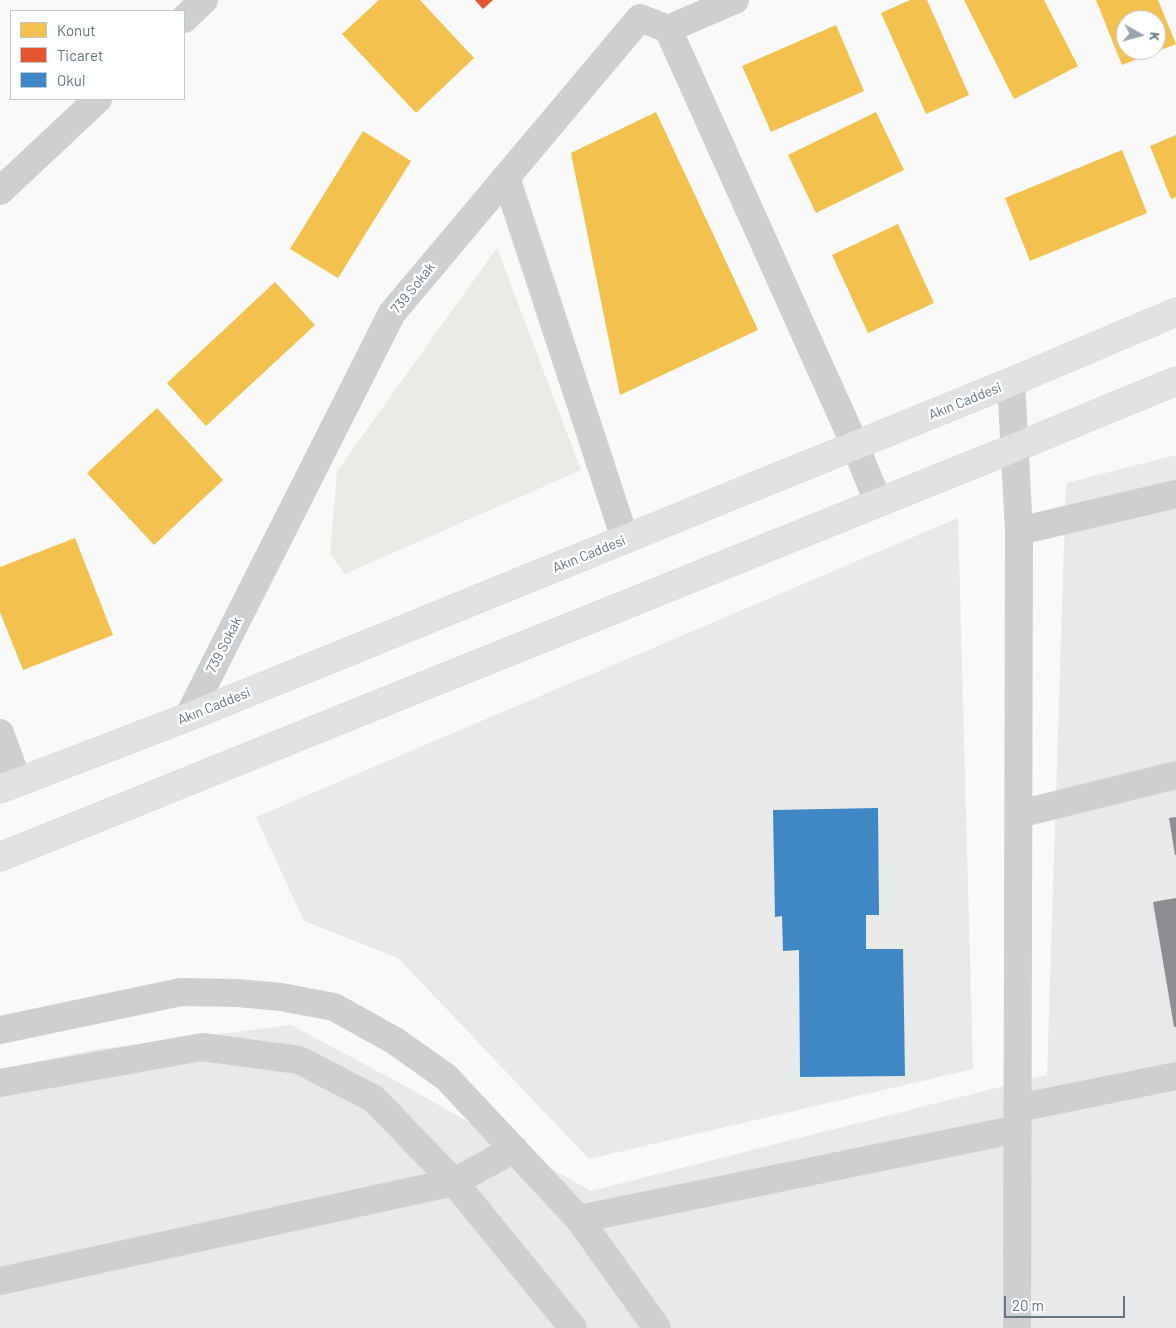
<!DOCTYPE html>
<meta charset="utf-8">
<style>
body{margin:0}
#map{position:relative;width:1176px;height:1328px;overflow:hidden;background:#f9f9f9;font-family:Barlow,sans-serif}
canvas{display:block}
.legend{position:absolute;left:10px;top:10px;width:175px;height:90px;box-sizing:border-box;background:#fff;border:1px solid #c1c8cd;margin:0;padding:6px 9px;list-style:none;font-size:15px;color:#657683}
.legend li{display:flex;align-items:center;gap:10px;height:25px}
.legend b{width:25px;border:1px solid #c1c8cd}
.north{position:absolute;left:1116px;top:10px;width:50px;height:50px;box-sizing:border-box;background:#fff;border:1px solid #c1c8cd;border-radius:50%;rotate:97deg;font-size:14px;font-weight:700;line-height:20px;text-align:center;color:#657683}
.north::after{content:'';display:block;margin:auto;width:18px;height:22px;background:#99a4ac;clip-path:polygon(50% 0,100% 100%,50% 72%,0 100%)}
.scale{position:absolute;left:1004px;top:1296px;width:121px;height:22px;box-sizing:border-box;border:2px solid #657683;border-top:0;padding-left:6px;font-size:15px;line-height:18px;white-space:nowrap;color:#657683;-webkit-text-stroke:4px #fff;paint-order:stroke}
</style>
<div id="map">
<canvas width="1176" height="1328"></canvas>
<ul class="legend">
<li><b style="height:14px;background:#f2c14e"></b>Konut</li>
<li><b style="height:14px;background:#e4572e"></b>Ticaret</li>
<li><b style="height:14px;background:#3f88c5"></b>Okul</li>
</ul>
<div class="north">K</div>
<div class="scale">20 m</div>
</div>
<script>
const context = document.querySelector('canvas').getContext('2d');
context.lineJoin = 'round';
function paint(path, color) {
  context.fillStyle = color;
  context.fill(path, 'evenodd');
}
function shape(rows) {
  const path = new Path2D();
  for (const r of rows) {
    path.moveTo(r[0], r[1]);
    for (let i = 2; i < r.length; i += 2) path.lineTo(r[i], r[i + 1]);
  }
  return path;
}
function stroke(path, color, width, dash) {
  context.strokeStyle = color;
  context.lineWidth = width;
  context.lineCap = dash ? 'butt' : 'round';
  context.setLineDash(dash || []);
  context.stroke(path);
}
function label(font, color, halo, rows, align = 'center') {
  context.font = font + ' Barlow,sans-serif';
  context.lineWidth = 5;
  context.setLineDash([]);
  context.textBaseline = 'middle';
  context.strokeStyle = halo;
  context.fillStyle = color;
  for (const [text, x, y, turn = 0] of rows) {
    context.save();
    context.translate(x, y);
    context.rotate((+turn || 0) * Math.PI / 180);
    context.textAlign = isNaN(turn) ? turn : align;
    if (halo) context.strokeText(text, 0, 0);
    context.fillText(text, 0, 0);
    context.restore();
  }
}
const built = shape([
 [1176,455,1176,1328,0,1328,0,1069,99,1049,291,1025,396,1081,591,1191,1047,1075,1066,483],
 [958,518,973,1069,589,1159,398,958,304,921,256,817]
]);
const green = shape([
 [497,248,581,470,345,574,330,554,337,471]
]);
const homes = shape([
 [379,0,420,0,474,58,416,113,342,34],
 [910,0,927,0,969,95,926,114,881,13],
 [964,0,1044,0,1078,66,1014,99],
 [1096,0,1158,0,1176,44,1122,65],
 [1126,20,1156,20,1156,50,1126,50],
 [836,25,864,91,771,132,742,66],
 [656,112,758,330,620,395,571,153],
 [876,112,904,170,816,213,788,155],
 [363,131,411,161,338,278,290,249],
 [1176,135,1176,197,1171,199,1150,146],
 [1122,150,1147,213,1030,261,1005,198],
 [898,224,934,303,868,333,832,255],
 [275,282,315,325,206,426,167,383],
 [157,408,223,480,154,545,87,473],
 [75,538,113,635,23,670,0,612,0,567]
]);
const shops = shape([
 [475,0,493,0,483,9]
]);
const schools = shape([
 [878,808,879,915,866,915,866,949,903,949,905,1076,800,1077,799,950,783,951,782,916,775,917,773,810]
]);
const industry = shape([
 [1176,817,1176,855,1175,855,1169,818],
 [1176,898,1176,1027,1174,1027,1153,902]
]);
const minor = shape([
 [184,19,204,0],
 [668,29,855,445,878,502],
 [506,177,625,539],
 [0,191,98,99],
 [1011,382,1019,531,1017,1328],
 [1019,531,1176,494],
 [188,717,392,313,640,18,668,29,735,0],
 [0,733,18,782],
 [1019,814,1176,775],
 [0,1030,181,992,237,993,281,997,334,1007,395,1041,446,1077,579,1219,657,1328],
 [0,1083,202,1047,299,1060,374,1099,454,1182,573,1328],
 [1018,1108,1176,1076],
 [579,1219,1018,1129],
 [0,1281,454,1182,514,1149]
]);
const major = shape([
 [0,789,188,717,1011,382,1176,312],
 [0,857,1014,448,1176,381]
]);
const streetNames = [
 ["739 Sokak",413,288,-51],
 ["Akın Caddesi",965,401,-22],
 ["Akın Caddesi",589,554,-22],
 ["739 Sokak",224,645,-63],
 ["Akın Caddesi",214,706,-22]
];
paint(built, '#e8e9e9');
paint(green, '#e8ebe6');
paint(homes, '#f2c14e');
paint(shops, '#e4572e');
paint(schools, '#3f88c5');
paint(industry, '#8d8d92');
stroke(major, '#d5d6d7', 29);
stroke(minor, '#cecfd0', 28);
stroke(major, '#e1e2e2', 28);
label('14px', '#657683', '#fff', streetNames);
</script>
